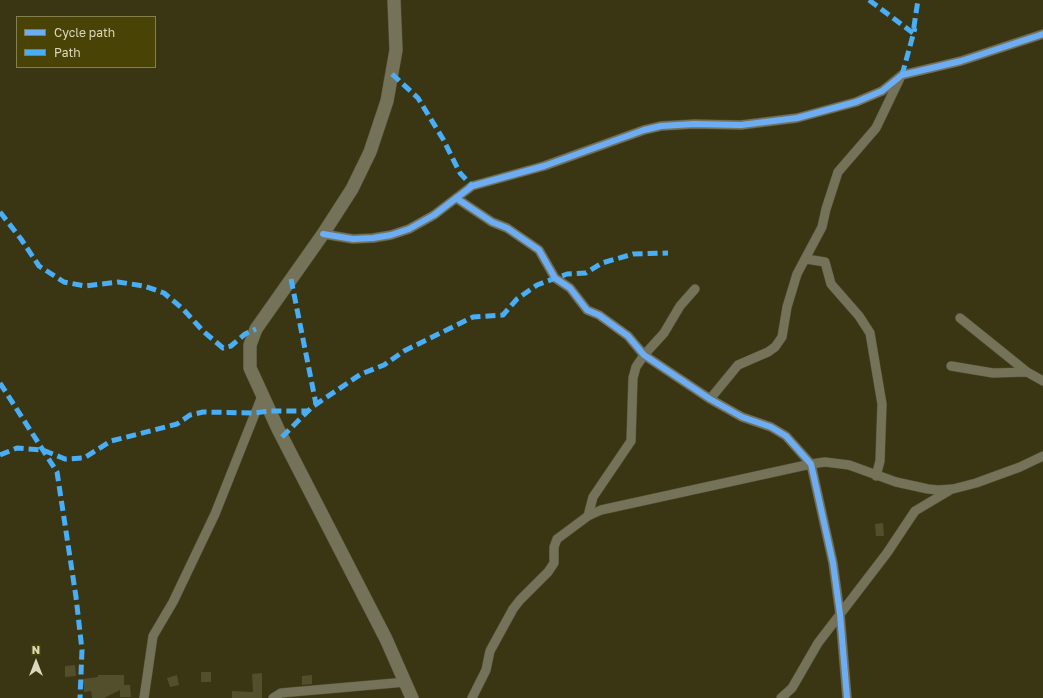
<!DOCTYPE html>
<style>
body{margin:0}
#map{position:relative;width:1043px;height:698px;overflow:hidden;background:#3a3614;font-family:"Golos Text",sans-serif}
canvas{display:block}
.legend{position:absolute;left:16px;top:16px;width:140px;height:52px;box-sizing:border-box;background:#494305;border:1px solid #837f4f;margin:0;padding:5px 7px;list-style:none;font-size:12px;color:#dbd9bd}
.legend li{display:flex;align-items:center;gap:8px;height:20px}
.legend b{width:20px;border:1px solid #837f4f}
.north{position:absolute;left:16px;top:642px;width:40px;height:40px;-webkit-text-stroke:3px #494305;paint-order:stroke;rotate:0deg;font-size:11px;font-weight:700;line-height:16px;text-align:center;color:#dbd9bd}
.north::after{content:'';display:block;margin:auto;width:14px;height:18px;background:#dbd9bd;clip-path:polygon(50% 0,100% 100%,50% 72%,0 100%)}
</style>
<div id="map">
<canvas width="1043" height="698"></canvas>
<ul class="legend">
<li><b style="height:5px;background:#6dadf4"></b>Cycle path</li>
<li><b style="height:5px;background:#49aef6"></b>Path</li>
</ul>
<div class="north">N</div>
</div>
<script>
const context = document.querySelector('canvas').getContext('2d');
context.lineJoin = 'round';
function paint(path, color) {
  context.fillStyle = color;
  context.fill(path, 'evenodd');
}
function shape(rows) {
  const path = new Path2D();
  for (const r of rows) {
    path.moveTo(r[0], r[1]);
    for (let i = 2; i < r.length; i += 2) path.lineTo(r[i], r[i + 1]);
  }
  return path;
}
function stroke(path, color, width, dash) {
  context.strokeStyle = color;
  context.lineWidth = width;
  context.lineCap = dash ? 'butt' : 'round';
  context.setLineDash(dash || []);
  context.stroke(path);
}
const building = shape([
 [883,523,884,536,876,536,875,524],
 [75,665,76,676,65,677,65,666],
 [201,672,211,672,211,682,201,682],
 [262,673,262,698,232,698,232,691,253,692,252,674],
 [98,675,124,675,124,685,130,685,131,697,120,697,120,690,104,698,92,698,91,691,84,692,83,679,98,677],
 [177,675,179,685,170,687,167,678],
 [312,675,312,684,302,685,302,676]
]);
const minor = shape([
 [456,198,492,222,507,228,539,250,555,278,570,288,587,310,599,315,628,336,644,355,710,399,742,417,771,427,786,436,811,464,833,563,840,614,847,698],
 [323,234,353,239,373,238,391,235,409,229,434,215,472,186,544,166,644,130,661,126,694,124,741,125,797,118,856,102,882,91,902,75,961,61,1043,34],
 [806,259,825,262,831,284,859,316,870,333,882,404,880,461,876,476],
 [960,318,1027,372,1043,381],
 [951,366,993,373,1027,372],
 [710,399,738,365,768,352,775,347,782,337,787,307,797,274,822,227,826,209,838,172,876,128,900,78],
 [588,516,601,510,811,464,825,462,849,465,896,482,928,489,938,490,953,489,976,483,1020,467,1043,456],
 [144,698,153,636,173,602,215,514,262,396],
 [273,698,281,693,406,682],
 [472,698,486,670,490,651,513,609,520,600,548,572,554,563,554,547,557,539,588,516,593,497,631,441,633,378,636,367,644,355,664,333,680,306,695,289],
 [781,698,792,688,818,643,887,553,915,511,952,489]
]);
const secondary = shape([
 [394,0,396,50,387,101,370,152,352,189,323,234,256,329,250,345,250,368,278,429,386,639,412,698]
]);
const quiet = shape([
 [869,0,913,33,918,0],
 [392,74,418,98,443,139,460,173,472,186],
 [902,75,915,28],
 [0,212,21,239,39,266,64,282,85,286,118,282,144,286,164,293,183,309,203,331,223,348,231,346,245,334,256,329],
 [291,279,316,404],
 [0,383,57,472,76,597,82,650,80,698],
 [282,437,312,407,361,374,384,365,404,351,473,317,503,315,517,299,537,285,567,274,586,273,602,263,633,254,668,253],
 [0,455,17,448,43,450,65,459,84,458,111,441,177,424,190,415,203,412,255,413,269,411,308,411]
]);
const cycleway = shape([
 [456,198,492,222,507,228,539,250,555,278,570,288,587,310,599,315,628,336,644,355,710,399,742,417,771,427,786,436,811,464,833,563,840,614,847,698],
 [323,234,353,239,373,238,391,235,409,229,434,215,472,186,544,166,644,130,661,126,694,124,741,125,797,118,856,102,882,91,902,75,961,61,1043,34]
]);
paint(building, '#534f2c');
stroke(minor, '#524f37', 10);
stroke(secondary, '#524f37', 14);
stroke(minor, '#75725a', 9);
stroke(secondary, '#75725a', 13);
stroke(quiet, '#49aef6', 5, [10, 5]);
stroke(cycleway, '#6dadf4', 6);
</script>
